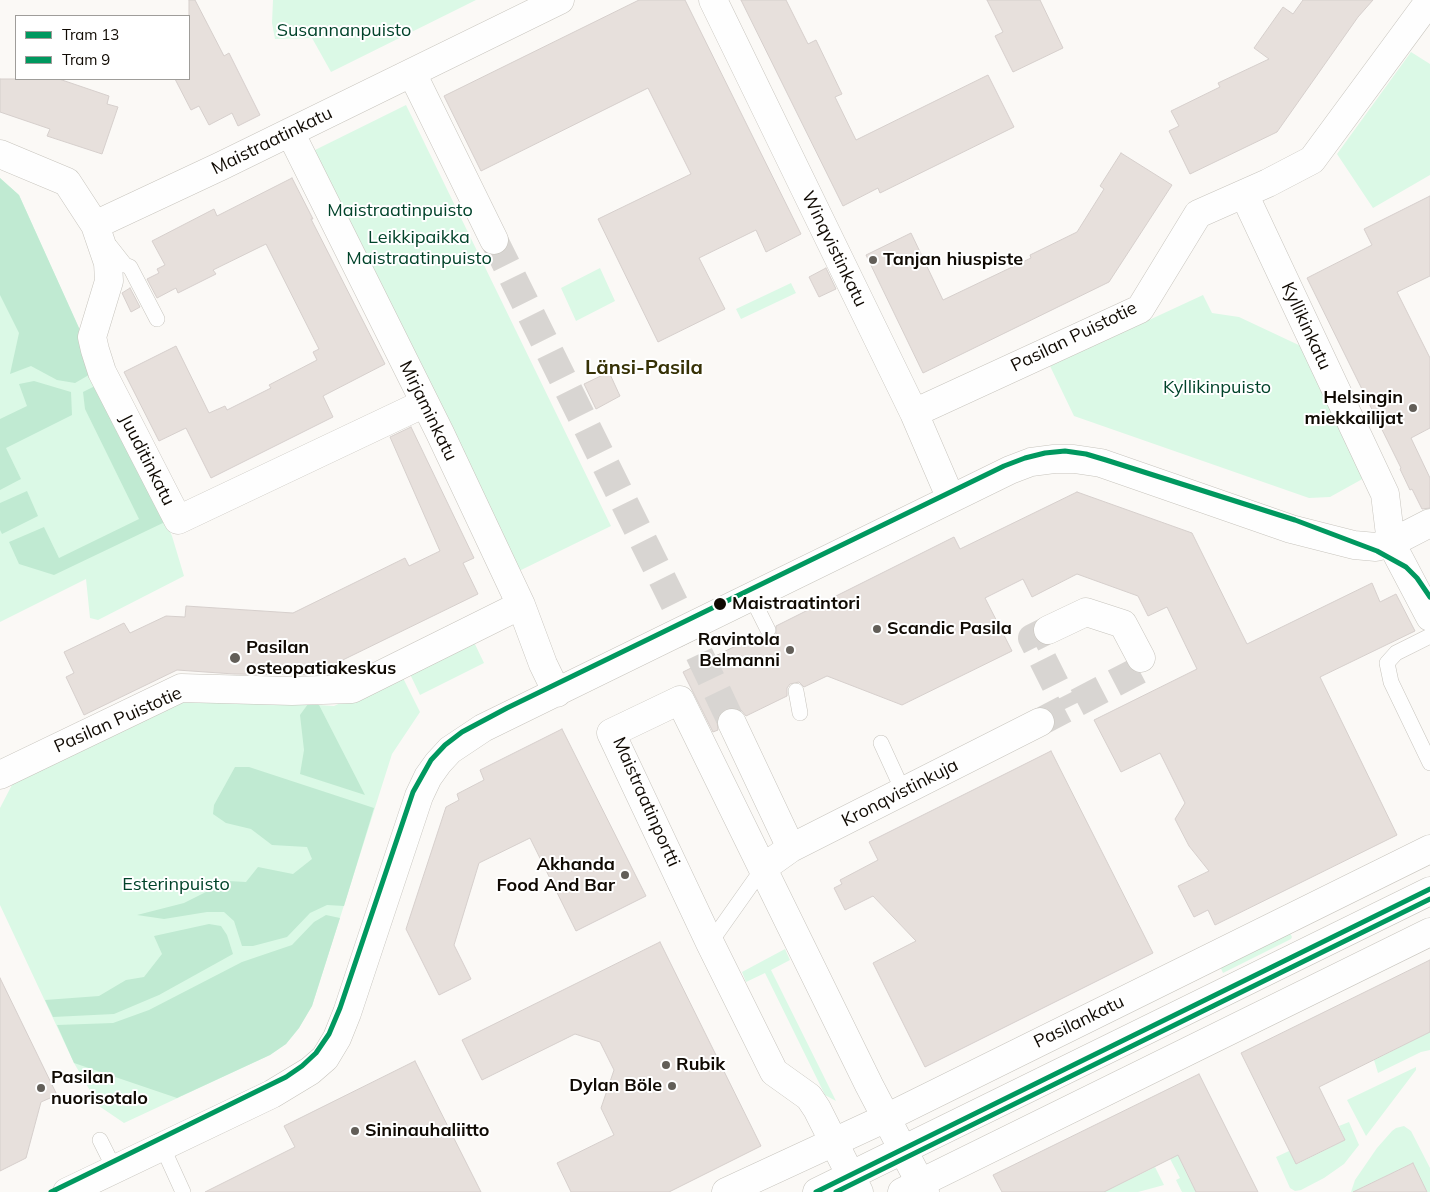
<!DOCTYPE html>
<meta charset="utf-8">
<style>
body{margin:0}
#map{position:relative;width:1430px;height:1192px;overflow:hidden;background:#fbf9f6;font-family:Mulish,sans-serif}
canvas{display:block}
.legend{position:absolute;left:15px;top:15px;width:175px;height:65px;box-sizing:border-box;background:#fff;border:1px solid #9f9d9a;margin:0;padding:6px 9px;list-style:none;font-size:15px;color:#100a03}
.legend li{display:flex;align-items:center;gap:10px;height:25px}
.legend b{width:25px;border:1px solid #9f9d9a}
</style>
<div id="map">
<canvas width="1430" height="1192"></canvas>
<ul class="legend">
<li><b style="height:6px;background:#00985f"></b>Tram 13</li>
<li><b style="height:6px;background:#00985f"></b>Tram 9</li>
</ul>
</div>
<script>
const context = document.querySelector('canvas').getContext('2d');
context.lineJoin = 'round';
function paint(path, color) {
  context.fillStyle = color;
  context.fill(path, 'evenodd');
}
function shape(rows) {
  const path = new Path2D();
  for (const r of rows) {
    path.moveTo(r[0], r[1]);
    for (let i = 2; i < r.length; i += 2) path.lineTo(r[i], r[i + 1]);
  }
  return path;
}
function stroke(path, color, width, dash) {
  context.strokeStyle = color;
  context.lineWidth = width;
  context.lineCap = dash ? 'butt' : 'round';
  context.setLineDash(dash || []);
  context.stroke(path);
}
function label(font, color, halo, rows, align = 'center') {
  context.font = font + ' Mulish,sans-serif';
  context.lineWidth = 4;
  context.setLineDash([]);
  context.textBaseline = 'middle';
  context.strokeStyle = halo;
  context.fillStyle = color;
  for (const [text, x, y, turn = 0] of rows) {
    context.save();
    context.translate(x, y);
    context.rotate((+turn || 0) * Math.PI / 180);
    context.textAlign = isNaN(turn) ? turn : align;
    if (halo) context.strokeText(text, 0, 0);
    context.fillText(text, 0, 0);
    context.restore();
  }
}
const green = shape([
 [273,0,476,0,331,72,312,38,275,39,272,23],
 [1411,52,1430,64,1430,175,1373,208,1337,154],
 [406,105,611,526,519,571,313,151],
 [0,178,19,195,172,536,184,576,98,620,90,618,86,579,0,622],
 [600,268,615,301,576,321,561,288],
 [791,283,796,293,741,319,736,309],
 [1203,295,1212,313,1239,317,1305,348,1366,477,1330,497,1309,498,1074,416,1050,366],
 [473,640,484,663,420,695,409,672],
 [401,674,420,712,392,754,312,1006,299,1028,286,1044,270,1055,124,1123,99,1106,74,1063,0,905,0,808,14,781,185,697,334,706],
 [1290,933,1292,937,1291,939,1223,973,1219,964],
 [785,949,790,960,771,970,836,1101,825,1095,765,973,746,982,742,972],
 [1430,1032,1430,1050,1421,1052,1378,1073,1374,1060],
 [1416,1067,1416,1070,1366,1136,1347,1100],
 [1349,1122,1359,1145,1344,1164,1324,1178,1301,1190,1295,1191,1290,1188,1276,1157,1289,1151,1297,1164,1345,1140,1339,1126],
 [1404,1126,1411,1131,1430,1168,1430,1192,1427,1192,1413,1163,1363,1187,1365,1192,1351,1192,1355,1180,1377,1148,1392,1131,1396,1128],
 [1176,1151,1196,1192,1182,1192,1176,1180,1180,1178,1168,1155],
 [1155,1167,1164,1185,1138,1192,1099,1192,1110,1189]
]);
const forest = shape([
 [0,178,19,195,80,330,94,372,75,383,57,380,31,366,10,374,19,333,0,295],
 [34,381,71,392,72,415,6,448,21,479,0,490,0,419,27,406,19,384],
 [99,384,165,522,54,575,19,564,9,542,44,527,59,558,139,519,85,409,83,392],
 [27,491,38,516,2,534,0,530,0,503],
 [308,704,319,705,365,795,300,774,304,750,300,715],
 [235,767,249,767,374,808,344,906,327,905,310,913,287,937,253,946,242,946,234,921,224,912,207,912,164,919,137,915,184,903,228,881,246,882,258,867,293,874,312,859,307,847,272,845,251,829,226,823,213,814,214,805],
 [326,915,340,918,312,1006,299,1028,286,1044,270,1055,177,1098,74,1063,57,1025,113,1023,149,1010,242,962,292,945,314,922],
 [209,924,221,926,227,935,233,954,159,995,114,1014,53,1017,45,1000,99,996,126,980,144,977,162,954,154,936]
]);
const building = shape([
 [189,0,195,0,224,56,229,53,260,115,238,126,232,113,209,125,199,106,191,110,175,79,189,79,189,0],
 [639,0,685,0,801,234,766,252,756,230,699,258,725,309,658,342,598,219,691,174,648,88,481,171,444,96,639,0],
 [741,0,786,0,808,44,816,40,842,94,835,97,856,140,988,75,1014,127,880,193,878,188,843,206,741,0],
 [987,0,1040,0,1063,48,1013,72,995,36,1003,32,987,0],
 [1303,0,1373,0,1358,17,1277,132,1190,174,1169,131,1179,126,1171,111,1220,87,1218,83,1269,59,1254,48,1283,7,1293,14,1303,0],
 [0,79,59,79,109,96,107,104,118,107,102,154,47,136,50,129,0,112,0,79],
 [1121,153,1172,185,1109,282,923,373,866,255,911,233,943,300,1031,258,1030,255,1077,232,1104,189,1100,186,1121,153],
 [292,178,313,219,311,219,385,364,323,396,333,417,211,478,186,428,159,441,124,372,176,346,209,413,225,406,227,410,271,388,269,385,317,360,313,352,319,349,266,244,213,270,216,274,178,293,176,288,157,298,147,279,159,273,157,269,165,265,152,241,214,209,217,216,292,178],
 [1430,196,1430,276,1397,292,1430,358,1430,428,1411,438,1430,478,1430,508,1422,509,1412,489,1410,490,1400,469,1401,468,1307,278,1372,245,1364,229,1430,196],
 [826,268,836,289,819,297,809,277,826,268],
 [130,288,140,307,131,312,122,293,130,288],
 [609,372,620,396,596,409,584,384,609,372],
 [411,427,474,558,463,563,478,594,312,675,234,674,177,670,84,715,66,677,74,673,64,652,124,623,130,633,166,616,185,617,186,606,293,613,405,558,409,566,440,551,390,437,411,427],
 [1077,492,1192,533,1247,644,1372,583,1380,602,1396,594,1415,631,1320,677,1397,835,1215,925,1208,910,1194,917,1178,886,1209,871,1189,846,1175,819,1185,803,1160,753,1121,772,1094,720,1197,669,1167,607,1148,616,1138,596,1077,574,1032,597,1023,579,985,598,1012,651,902,705,827,676,804,687,799,682,790,684,787,688,787,696,746,716,741,710,734,708,725,709,719,714,717,721,718,730,713,732,683,672,760,634,763,638,772,639,776,635,776,626,954,537,960,549,1077,492],
 [562,729,646,896,576,931,530,838,479,863,454,945,471,979,439,995,406,929,446,807,459,800,457,794,484,780,480,770,562,729],
 [1051,751,1153,953,925,1067,873,963,916,941,873,896,845,910,834,888,842,884,840,880,878,860,869,842,1051,751],
 [660,942,761,1146,669,1192,571,1192,557,1163,614,1135,601,1108,614,1070,600,1042,575,1034,482,1080,462,1040,660,942],
 [1430,960,1430,1032,1319,1087,1345,1140,1296,1164,1241,1053,1430,960],
 [0,978,57,1095,41,1102,26,1158,0,1171,0,978],
 [415,1061,481,1192,205,1192,295,1147,284,1126,415,1061],
 [1199,1074,1258,1192,1196,1192,1178,1155,1104,1192,1002,1192,993,1175,1199,1074],
 [1413,1163,1427,1192,1353,1192,1413,1163]
]);
const streetTunnel = shape([
 [494,240,694,643,732,723],
 [1048,630,1032,638,1067,708],
 [1040,722,1145,667,1141,658]
]);
const lane = shape([
 [110,246,125,265,130,267,157,319],
 [752,598,768,630],
 [1430,636,1396,653,1387,663,1391,682,1430,763],
 [796,691,800,713],
 [881,743,903,791],
 [710,943,763,868],
 [100,1140,115,1170],
 [162,1146,183,1192]
]);
const street = shape([
 [713,0,914,413,951,499],
 [412,73,494,240],
 [290,132,440,433,521,605,543,664,557,693],
 [0,154,67,182,95,225,108,263,109,281,92,337,95,350,102,372,178,520,425,403],
 [1244,194,1385,494,1391,543,1430,617],
 [95,225,221,166,560,0],
 [914,413,1140,309,1198,214,1268,183,1312,160,1430,0],
 [1048,630,1086,612,1123,624,1141,658],
 [732,723,791,848],
 [0,775,181,688,292,691,352,689,521,605],
 [763,868,791,848,1040,722],
 [67,1192,272,1094,310,1071,325,1058,337,1038,347,1013,419,796,428,777,438,763,450,750,483,728,1010,470,1031,462,1054,459,1074,459,1101,463,1291,529,1354,545,1376,547,1391,543,1430,523],
 [817,1192,1430,891],
 [859,1192,817,1109,809,1097,774,1072,710,943,611,733,680,700,869,1085,925,1192]
]);
const secondary = shape([
 [726,1192,886,1118,1430,849],
 [902,1192,1430,932]
]);
const tram1 = shape([
 [51,1192,286,1077,302,1066,316,1053,329,1034,340,1008,413,792,431,760,445,745,462,732,507,708,1004,466,1025,458,1045,453,1065,451,1086,454,1106,460,1295,520,1377,551,1406,567,1417,578,1430,597],
 [836,1192,1430,899]
]);
const tram2 = shape([
 [816,1192,1430,889]
]);
const markers = [
 [873,260,5,"#625e58"],
 [1413,408,5,"#625e58"],
 [720,604,7,"#100a03"],
 [877,629,5,"#625e58"],
 [790,650,5,"#625e58"],
 [235,658,6,"#625e58"],
 [625,875,5,"#625e58"],
 [666,1065,5,"#625e58"],
 [672,1086,5,"#625e58"],
 [41,1088,5,"#625e58"],
 [355,1131,5,"#625e58"]
];
const parkNames = [
 ["Susannanpuisto",344,31],
 ["Maistraatinpuisto",400,211],
 ["Leikkipaikka",419,238],
 ["Maistraatinpuisto",419,259],
 ["Kyllikinpuisto",1217,388],
 ["Esterinpuisto",176,885]
];
const streetNames = [
 ["Maistraatinkatu",272,141,-26],
 ["Winqvistinkatu",834,249,64],
 ["Kyllikinkatu",1306,326,65],
 ["Pasilan Puistotie",1074,337,-26],
 ["Mirjaminkatu",428,411,64],
 ["Juuditinkatu",147,460,63],
 ["Pasilan Puistotie",118,720,-24],
 ["Kronqvistinkuja",900,793,-27],
 ["Maistraatinportti",646,802,66],
 ["Pasilankatu",1079,1022,-26]
];
const poiNames = [
 ["Tanjan hiuspiste",883,260],
 ["Helsingin",1403,398,"right"],
 ["miekkailijat",1403,419,"right"],
 ["Scandic Pasila",887,629],
 ["Ravintola",780,640,"right"],
 ["Belmanni",780,661,"right"],
 ["Pasilan",246,648],
 ["osteopatiakeskus",246,669],
 ["Akhanda",615,865,"right"],
 ["Food And Bar",615,886,"right"],
 ["Rubik",676,1065],
 ["Pasilan",51,1078],
 ["nuorisotalo",51,1099],
 ["Dylan Böle",662,1086,"right"],
 ["Sininauhaliitto",365,1131]
];
const stopNames = [
 ["Maistraatintori",732,604]
];
const quarterNames = [
 ["Länsi-Pasila",644,368]
];
paint(green, '#dbf9e6');
paint(forest, '#c0ead2');
paint(building, '#e7e0dc');
stroke(building, '#d6cfcc', 1);
stroke(streetTunnel, '#d8d5d2', 28, [28, 14]);
stroke(lane, '#c7c4bd', 16);
stroke(street, '#c7c4bd', 29);
stroke(secondary, '#c7c4bd', 29);
stroke(lane, '#fefefe', 15);
stroke(street, '#fefefe', 28);
stroke(secondary, '#fefefe', 28);
stroke(tram1, '#00985f', 5);
stroke(tram2, '#00985f', 5);
for (const [x, y, r, color] of markers) {
  const dot = new Path2D();
  dot.arc(x, y, r, 0, 2 * Math.PI);
  context.fillStyle = color;
  context.fill(dot);
  stroke(dot, '#fff', 2);
}
label('18px', '#01432a', '#fff', parkNames);
label('18px', '#100a03', '#fff', streetNames);
label('bold 18px', '#100a03', '#fff', poiNames, 'left');
label('bold 18px', '#100a03', '#fff', stopNames, 'left');
label('bold 20px', '#363105', '#fff', quarterNames);
</script>
